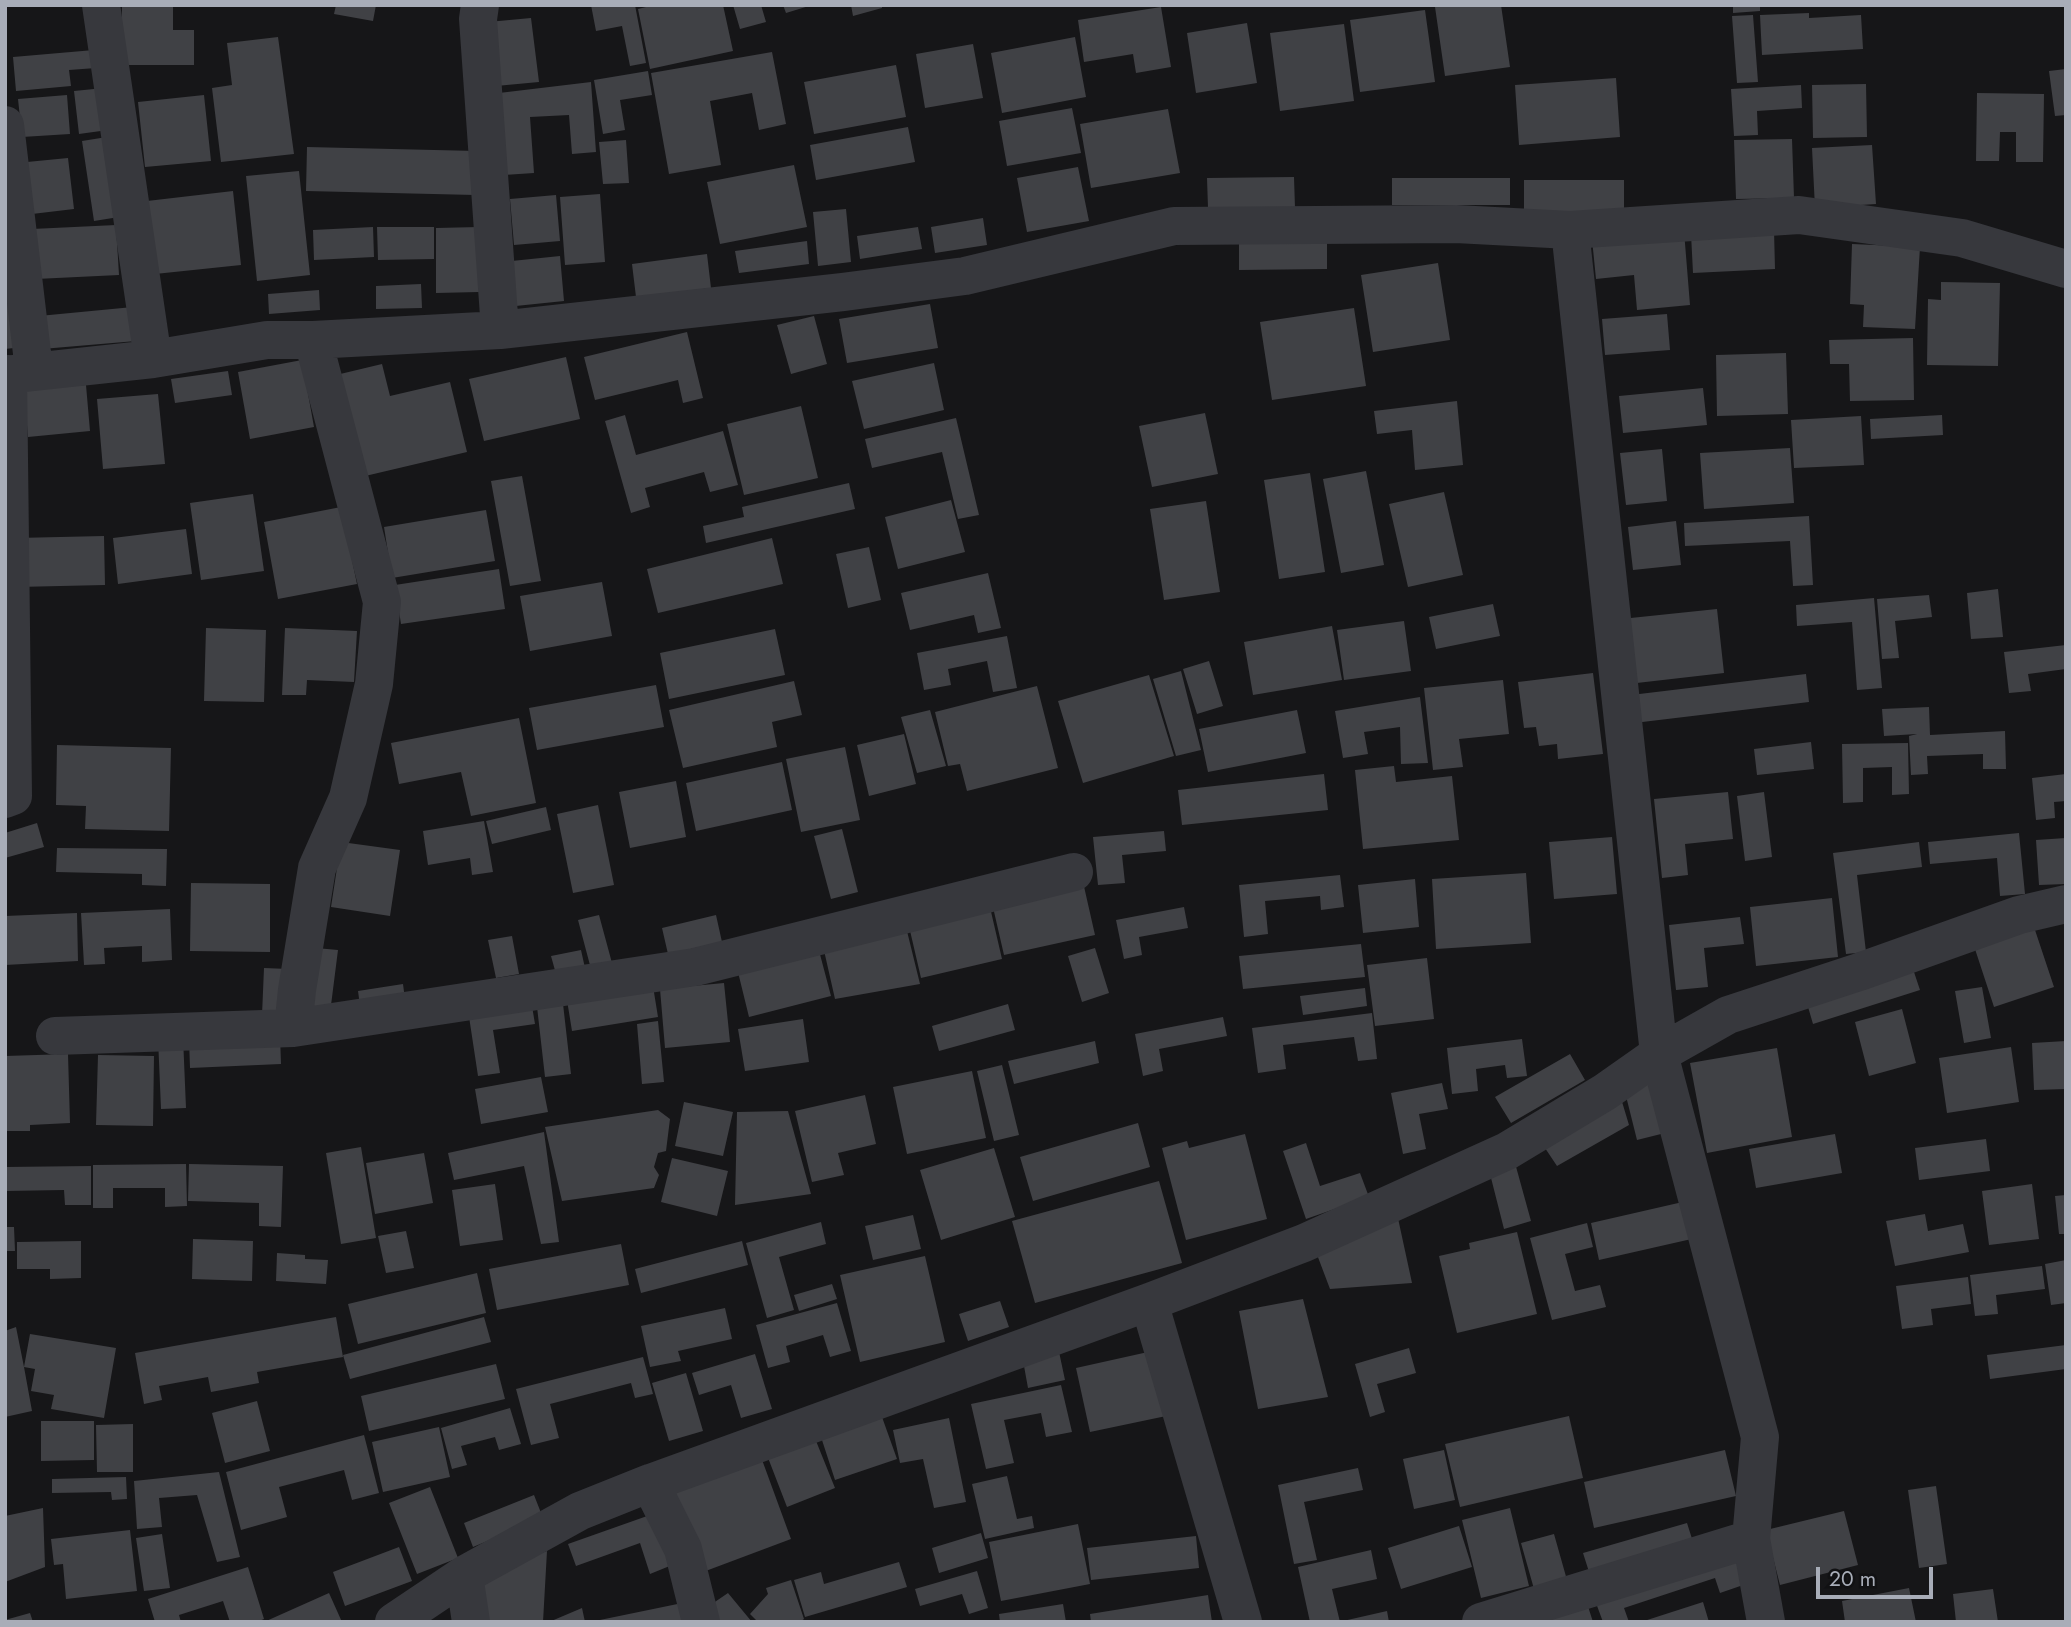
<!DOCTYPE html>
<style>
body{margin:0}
#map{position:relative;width:2071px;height:1627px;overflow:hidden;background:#161618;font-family:Jost,sans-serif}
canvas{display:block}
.frame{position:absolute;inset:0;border:7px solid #a8adb8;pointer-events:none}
.scale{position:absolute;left:1816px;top:1567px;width:117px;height:32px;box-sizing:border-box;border:4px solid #a8adb8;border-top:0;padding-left:9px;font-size:21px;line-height:24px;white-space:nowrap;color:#a8adb8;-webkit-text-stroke:5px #111113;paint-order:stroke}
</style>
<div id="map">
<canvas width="2071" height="1627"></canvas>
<div class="frame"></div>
<div class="scale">20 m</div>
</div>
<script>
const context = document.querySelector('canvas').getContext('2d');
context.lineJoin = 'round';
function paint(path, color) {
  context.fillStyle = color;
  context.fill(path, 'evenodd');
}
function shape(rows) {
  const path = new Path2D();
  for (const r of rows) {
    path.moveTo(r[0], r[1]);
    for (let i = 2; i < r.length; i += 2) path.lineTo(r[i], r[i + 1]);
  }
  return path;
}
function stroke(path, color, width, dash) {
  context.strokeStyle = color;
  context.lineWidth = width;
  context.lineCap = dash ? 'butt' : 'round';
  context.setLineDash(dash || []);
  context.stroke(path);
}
const building = shape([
 [122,5,173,5,173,30,194,30,194,65,121,65],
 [336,5,376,5,373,21,334,14],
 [591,5,635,5,646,63,630,66,622,26,596,31],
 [654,5,723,5,733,51,650,69,638,9],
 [733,5,761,5,766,22,740,29],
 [783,5,809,5,809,6,786,13],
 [851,5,882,5,882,8,853,16],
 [1445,5,1501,5,1510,67,1445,76,1435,7],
 [1733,5,1760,5,1760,11,1733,13],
 [1161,7,1171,67,1136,73,1133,54,1084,62,1078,20],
 [1425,10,1435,82,1360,92,1350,20],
 [1809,13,1809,18,1861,15,1863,49,1762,55,1760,15],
 [1753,15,1758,82,1737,83,1732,16],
 [531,18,539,82,496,86,488,22],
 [1247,23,1257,83,1196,93,1187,33],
 [1344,24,1354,101,1280,111,1270,33],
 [278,37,294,154,221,162,212,88,232,85,227,43],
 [1075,37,1086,97,1002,113,991,53],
 [973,44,983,98,925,108,916,54],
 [94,50,96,68,69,70,71,86,16,91,13,57],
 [772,52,786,124,759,130,752,93,710,101,721,165,669,174,651,73],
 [896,65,906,117,814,134,804,82],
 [2066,69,2066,115,2055,116,2049,71],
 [648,71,652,95,620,100,625,130,603,134,594,80],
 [1616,78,1620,137,1519,145,1515,85],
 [591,82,596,152,572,154,569,115,530,117,534,173,504,175,499,93],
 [1866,84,1867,137,1813,138,1812,85],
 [1801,85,1802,108,1757,111,1758,135,1734,136,1731,89],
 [104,88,108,130,79,134,74,91],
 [1977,93,2044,94,2043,162,2016,162,2016,132,2000,132,1999,161,1976,161],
 [67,95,70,134,22,137,18,99],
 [204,95,211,161,145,167,138,102],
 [1072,108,1081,153,1007,166,999,121],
 [1168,109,1180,173,1091,188,1080,124],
 [908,127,915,162,816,180,810,145],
 [107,137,119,217,94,221,82,141],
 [1792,139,1794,198,1736,199,1734,140],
 [626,140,629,183,603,184,599,142],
 [1872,145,1876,204,1815,208,1812,148],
 [307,147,477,151,475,195,306,191],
 [68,158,74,209,32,214,27,162],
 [794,165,807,227,720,244,707,182],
 [1078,167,1089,221,1027,232,1017,178],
 [299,171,310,275,257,281,246,176],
 [1294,177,1295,208,1208,208,1207,178],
 [1392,178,1510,178,1510,205,1392,205],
 [1524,180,1624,180,1624,213,1524,213],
 [233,191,241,265,155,274,147,201],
 [600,194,605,262,565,265,560,197],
 [556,195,560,241,514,245,510,199],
 [846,209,851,262,818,266,813,212],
 [983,218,987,245,935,253,931,227],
 [116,225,119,275,36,279,32,229],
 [373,227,374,257,314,260,313,230],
 [377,227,434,227,434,259,378,260],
 [479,227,479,292,436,293,436,228],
 [918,227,922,249,860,259,857,236],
 [1774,230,1775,269,1693,273,1691,234],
 [1684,231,1690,305,1637,310,1634,275,1596,279,1592,239],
 [1327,235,1327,269,1239,270,1239,237],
 [807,241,809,264,739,273,735,251],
 [1852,244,1920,247,1915,329,1863,327,1864,305,1850,304],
 [707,254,711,288,636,297,632,264],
 [560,256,564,301,506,307,502,262],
 [1438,263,1450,340,1373,352,1361,275],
 [1941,282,2000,283,1998,366,1927,365,1928,299,1941,300],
 [421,284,422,308,376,309,376,286],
 [5,285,23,347,5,349],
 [319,290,320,310,269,314,268,294],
 [930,304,938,348,847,363,839,319],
 [133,307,136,341,42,349,39,316],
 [1354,308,1366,386,1272,400,1260,322],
 [1667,314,1670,350,1605,355,1602,319],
 [814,316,827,364,791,374,777,325],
 [687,332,703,398,683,403,678,380,595,400,584,357],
 [1913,338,1914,400,1850,401,1849,364,1830,364,1829,340],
 [1786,353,1788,414,1717,416,1716,355],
 [566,357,580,419,484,441,469,379],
 [302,360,314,427,250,439,238,372],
 [934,363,944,410,864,429,852,381],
 [382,364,390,396,450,382,467,452,361,477,336,375],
 [228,371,232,395,175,403,171,379],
 [86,385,90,431,28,437,24,390],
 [1703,388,1707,425,1623,433,1619,396],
 [158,394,165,464,103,469,97,399],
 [1457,401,1463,465,1415,470,1412,430,1377,434,1374,411],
 [801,406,818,478,744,495,727,424],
 [1205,413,1218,474,1152,487,1139,426],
 [625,415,636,455,723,431,738,485,710,492,704,472,645,488,650,507,631,513,605,421],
 [1942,415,1943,435,1871,439,1870,419],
 [1861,416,1864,465,1794,468,1791,420],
 [956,418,979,515,958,519,942,452,872,468,865,439],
 [1790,448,1794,503,1704,509,1700,453],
 [1662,449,1667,501,1626,505,1620,453],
 [1366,471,1384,565,1341,573,1323,479],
 [1310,473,1325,572,1279,579,1264,480],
 [522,476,541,581,510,586,491,481],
 [849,483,855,509,706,543,703,526,744,517,742,507],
 [1444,492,1463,575,1408,587,1389,504],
 [253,494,264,571,201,580,190,503],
 [951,500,965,552,898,569,885,517],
 [1206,501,1220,592,1164,600,1150,509],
 [341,507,357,584,278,599,264,522],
 [486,510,495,561,392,578,384,527],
 [1809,516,1813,585,1793,586,1790,541,1685,546,1684,523],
 [1676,521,1681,565,1633,570,1628,527],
 [186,529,192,574,118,584,113,538],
 [104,536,105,585,17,587,16,538],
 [772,538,783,584,658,613,647,569],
 [869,547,881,600,848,608,836,554],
 [499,569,505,609,401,624,395,585],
 [988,573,1001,628,978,633,974,615,910,630,901,593],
 [602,582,612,636,530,651,520,596],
 [1998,589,2003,637,1971,639,1967,593],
 [1929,595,1932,617,1895,621,1899,658,1882,659,1877,599],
 [1874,598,1882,688,1857,690,1852,622,1797,626,1796,605],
 [1493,604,1500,636,1436,649,1429,617],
 [1717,609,1724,673,1628,684,1621,619],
 [1404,621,1411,671,1344,680,1337,630],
 [1332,626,1342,680,1253,695,1244,642],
 [206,628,266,630,264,702,204,701],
 [285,628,357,631,354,682,307,680,306,695,282,695],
 [775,629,785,675,669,699,660,653],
 [1007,636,1017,688,993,692,987,661,948,669,951,685,924,690,917,653],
 [2066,645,2066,669,2028,674,2031,691,2009,693,2004,652],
 [1209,661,1223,706,1197,714,1183,669],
 [1181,671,1201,750,1176,756,1153,679],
 [1593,673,1603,754,1558,759,1557,744,1539,746,1536,727,1524,728,1518,682],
 [1806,674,1809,702,1634,723,1631,695],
 [1149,675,1174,756,1083,783,1058,701],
 [1503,680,1509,734,1459,739,1463,767,1433,770,1424,688],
 [794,681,802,715,772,722,777,747,683,768,669,710],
 [656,685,664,727,537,750,529,708],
 [1037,686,1058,768,967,791,960,764,948,766,935,712],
 [1420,697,1428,763,1401,764,1400,727,1364,732,1368,754,1343,758,1335,711],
 [1929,707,1930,735,2005,731,2006,769,1983,769,1983,754,1927,756,1928,774,1911,775,1909,736,1917,734,1884,736,1882,709],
 [930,710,946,766,917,773,901,717],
 [1297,710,1306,753,1208,772,1199,729],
 [519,718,536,803,471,816,461,772,399,784,391,743],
 [904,734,916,784,869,796,857,745],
 [1811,742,1814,769,1757,775,1754,749],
 [1908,743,1909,794,1892,795,1892,767,1863,768,1863,802,1843,803,1842,744],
 [57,745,171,748,169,831,85,829,86,806,56,805],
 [845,747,860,820,801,832,786,759],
 [782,762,792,810,696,831,686,783],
 [1394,766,1396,782,1452,776,1459,840,1363,849,1355,770],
 [1324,774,1328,810,1182,825,1178,790],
 [2066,774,2066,801,2054,802,2055,818,2036,820,2032,778],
 [676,781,686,837,630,848,619,792],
 [1728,792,1733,839,1685,844,1688,875,1662,878,1654,799],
 [1764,792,1772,857,1745,861,1737,796],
 [598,805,614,885,573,893,557,814],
 [546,807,551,830,492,844,486,821],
 [484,821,493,872,472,875,470,858,428,865,423,831],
 [37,823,44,847,5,858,5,833],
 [842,829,858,892,831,899,814,836],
 [1164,831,1166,851,1122,855,1125,883,1098,885,1093,837],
 [2019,833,2025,894,2000,896,1997,858,1930,864,1928,842],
 [1612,837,1617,894,1554,899,1549,842],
 [2066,838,2066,884,2039,885,2036,840],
 [341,842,400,850,390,916,331,907],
 [1919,842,1922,867,1857,875,1866,952,1846,954,1833,853],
 [57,848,167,849,166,886,142,885,142,874,56,872],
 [1526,873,1531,943,1436,949,1432,879],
 [1340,875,1344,907,1321,910,1320,896,1265,901,1268,934,1244,937,1239,885],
 [1415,879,1419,927,1363,933,1358,885],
 [1083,882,1095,935,1004,955,992,903],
 [191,883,270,884,270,952,190,951],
 [1832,898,1838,957,1756,966,1750,907],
 [989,903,1002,959,921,978,908,922],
 [1184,907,1188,928,1139,937,1142,955,1124,959,1116,920],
 [170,909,172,960,142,962,142,946,104,948,105,964,84,965,81,913],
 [77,913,78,961,5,965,5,916],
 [599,915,612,963,591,969,578,920],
 [716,915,722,942,668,954,662,928],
 [1740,917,1744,944,1704,948,1708,987,1676,990,1669,925],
 [906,927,920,984,835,999,823,946],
 [2034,927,2054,987,1994,1007,1974,946],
 [512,936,519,974,496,978,488,940],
 [817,943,831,996,749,1017,736,964],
 [1361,944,1365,977,1243,989,1239,956],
 [316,948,338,950,329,1021,306,1018],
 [1095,948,1109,993,1082,1002,1068,956],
 [581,950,585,968,556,974,551,956],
 [1427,958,1434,1019,1375,1026,1367,965],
 [1912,966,1920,990,1813,1024,1806,1000],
 [264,968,288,969,285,1016,262,1015],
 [652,980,658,1017,572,1031,566,994],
 [724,983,730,1042,665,1048,660,989],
 [403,984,406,1007,361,1013,358,991],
 [1982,987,1991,1038,1964,1043,1955,991],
 [1365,988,1367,1006,1303,1015,1300,996],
 [562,995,571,1074,545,1077,536,998],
 [531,1000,535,1024,493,1030,500,1073,478,1076,468,1010],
 [1008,1004,1015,1030,939,1051,932,1026],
 [1902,1009,1916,1063,1869,1076,1855,1022],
 [1372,1013,1377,1059,1358,1061,1354,1037,1283,1045,1286,1069,1258,1073,1252,1028],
 [1223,1017,1227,1036,1159,1049,1163,1071,1143,1076,1135,1034],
 [803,1019,809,1062,745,1071,738,1029],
 [658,1021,664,1082,642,1084,637,1024],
 [280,1035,281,1064,190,1068,189,1039],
 [183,1037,186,1108,161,1109,158,1038],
 [1522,1039,1527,1076,1507,1078,1505,1065,1476,1069,1478,1091,1452,1094,1447,1048],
 [1095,1041,1099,1063,1014,1084,1008,1061],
 [2066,1041,2066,1089,2034,1090,2032,1043],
 [2011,1047,2019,1102,1947,1113,1939,1058],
 [1777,1048,1792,1137,1707,1153,1690,1063],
 [68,1054,70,1123,30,1125,30,1131,5,1131,5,1056],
 [1570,1054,1585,1080,1511,1123,1495,1097],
 [98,1055,154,1056,153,1126,96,1125],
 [1002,1065,1019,1135,994,1141,977,1071],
 [972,1071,986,1138,907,1154,893,1087],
 [1655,1076,1669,1132,1637,1140,1623,1084],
 [541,1077,548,1112,481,1124,475,1089],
 [1442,1083,1448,1109,1419,1114,1426,1149,1403,1154,1391,1093],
 [865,1095,876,1144,838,1153,844,1175,812,1182,795,1111],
 [1620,1095,1629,1125,1557,1166,1543,1145],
 [684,1102,733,1112,723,1156,675,1146],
 [658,1110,670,1119,666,1151,658,1153,654,1167,659,1175,654,1188,562,1201,545,1127],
 [788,1111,811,1194,735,1205,737,1112],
 [1138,1123,1150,1167,1033,1201,1020,1157],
 [544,1132,559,1242,541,1244,524,1166,454,1180,448,1153],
 [1245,1134,1267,1219,1186,1240,1162,1148,1187,1141,1189,1148],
 [1835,1134,1842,1173,1756,1188,1749,1149],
 [1986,1139,1990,1171,1919,1180,1915,1148],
 [1306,1143,1320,1186,1360,1173,1369,1197,1306,1219,1283,1151],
 [361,1147,376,1238,341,1244,326,1153],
 [994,1148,1015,1217,941,1240,920,1170],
 [424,1153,433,1203,375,1214,366,1163],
 [672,1158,728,1171,717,1216,661,1202],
 [1515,1163,1531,1221,1504,1229,1489,1170],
 [186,1164,187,1206,165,1207,165,1188,113,1188,113,1208,93,1208,93,1165],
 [189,1164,283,1166,281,1227,259,1226,259,1203,188,1201],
 [91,1166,91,1205,65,1205,64,1190,5,1191,5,1167],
 [1159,1181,1182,1263,1035,1303,1012,1221],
 [495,1184,503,1240,460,1246,452,1190],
 [2032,1184,2039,1239,1989,1245,1982,1191],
 [2066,1195,2066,1234,2059,1234,2055,1196],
 [1687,1201,1696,1238,1599,1260,1591,1223],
 [1396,1209,1412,1283,1330,1289,1313,1244],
 [1925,1214,1928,1231,1963,1224,1969,1252,1895,1266,1886,1221],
 [913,1215,921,1249,873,1260,865,1226],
 [821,1222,826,1244,779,1257,794,1310,767,1318,746,1243],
 [1587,1223,1593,1247,1565,1254,1575,1291,1600,1285,1606,1307,1552,1320,1530,1238],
 [5,1227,14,1227,15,1251,5,1251],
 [406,1231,414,1268,386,1273,378,1236],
 [1517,1232,1537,1314,1457,1333,1439,1256,1470,1249,1469,1243],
 [193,1239,253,1241,252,1281,192,1279],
 [81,1241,81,1278,50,1279,50,1269,17,1269,17,1242],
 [742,1241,748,1265,641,1293,635,1269],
 [621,1244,629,1285,497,1310,489,1269],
 [277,1253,305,1255,305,1259,328,1260,326,1284,276,1281],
 [925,1256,945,1342,860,1362,840,1275],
 [2066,1260,2066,1303,2051,1305,2045,1264],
 [2042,1266,2045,1289,1996,1295,1998,1314,1975,1316,1970,1275],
 [477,1273,486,1313,358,1344,348,1304],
 [1968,1277,1971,1304,1931,1309,1933,1325,1902,1329,1896,1286],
 [832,1284,837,1299,799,1311,794,1295],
 [1303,1299,1328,1397,1258,1409,1239,1311],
 [1000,1301,1009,1327,968,1341,959,1314],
 [837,1303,851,1351,830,1357,823,1335,786,1346,790,1362,768,1368,756,1325],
 [725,1308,732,1339,678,1351,681,1361,650,1367,641,1326],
 [336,1317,343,1357,257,1372,259,1383,211,1392,208,1377,159,1386,162,1400,144,1404,135,1353],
 [484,1317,491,1342,350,1379,343,1355],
 [16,1327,24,1367,30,1334,116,1348,104,1418,51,1409,54,1395,31,1391,35,1369,24,1367,32,1411,5,1417,5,1331],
 [2066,1345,2066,1369,1990,1379,1987,1355],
 [1058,1347,1065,1380,1028,1388,1022,1355],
 [1409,1348,1416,1373,1377,1384,1385,1412,1370,1417,1355,1364],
 [1157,1350,1171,1415,1090,1432,1076,1368],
 [755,1354,772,1409,741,1418,731,1385,699,1395,692,1373],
 [643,1357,653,1394,635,1398,631,1383,550,1404,559,1438,531,1445,516,1389],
 [496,1364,505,1399,369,1431,361,1396],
 [686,1373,703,1431,669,1441,652,1383],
 [1061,1385,1072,1432,1046,1437,1041,1413,1004,1420,1014,1463,986,1469,971,1404],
 [257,1401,270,1451,225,1463,212,1413],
 [510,1408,521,1444,499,1450,495,1437,461,1446,467,1465,452,1469,441,1428],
 [1569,1416,1583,1478,1460,1507,1445,1444],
 [882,1417,897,1459,835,1480,821,1437],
 [949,1418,966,1502,934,1508,923,1459,900,1463,893,1430],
 [41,1421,94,1421,94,1460,41,1461],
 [133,1424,133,1472,97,1472,96,1425],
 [439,1427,450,1477,383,1492,372,1442],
 [812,1431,835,1488,787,1507,765,1450],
 [364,1435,379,1493,352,1500,344,1470,279,1487,287,1517,241,1530,226,1472],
 [1444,1450,1455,1500,1414,1509,1403,1459],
 [1725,1450,1736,1496,1594,1528,1584,1482],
 [761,1457,791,1539,695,1575,664,1493],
 [1358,1468,1363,1490,1304,1502,1317,1560,1294,1564,1278,1485],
 [219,1472,240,1557,217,1562,197,1495,159,1498,162,1527,137,1529,134,1481],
 [1007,1476,1017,1519,1032,1516,1034,1528,985,1539,972,1484],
 [126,1477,127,1499,112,1500,111,1492,52,1493,52,1479],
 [1936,1486,1947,1564,1919,1568,1908,1490],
 [430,1487,458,1558,417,1574,389,1503],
 [534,1495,543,1518,473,1547,464,1523],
 [43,1508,45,1567,5,1582,5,1516],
 [1510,1508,1529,1586,1481,1598,1462,1520],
 [1844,1511,1858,1565,1780,1585,1766,1530],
 [650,1515,677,1563,650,1574,640,1543,576,1566,568,1544],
 [1687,1523,1694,1545,1590,1575,1583,1553],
 [1078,1524,1090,1584,1001,1601,989,1542],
 [1459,1526,1472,1567,1401,1589,1388,1548],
 [130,1530,137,1591,66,1599,63,1564,54,1565,51,1539],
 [981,1533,988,1558,939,1573,932,1548],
 [162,1534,170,1588,144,1591,136,1538],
 [1554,1534,1567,1580,1534,1589,1521,1543],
 [1196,1536,1199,1568,1091,1580,1087,1548],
 [399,1547,412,1581,345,1606,333,1572],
 [1737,1547,1749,1583,1720,1593,1715,1578,1624,1608,1629,1622,1603,1622,1593,1595],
 [1371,1550,1377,1579,1332,1589,1340,1622,1310,1622,1298,1567],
 [547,1551,543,1622,485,1622,477,1575],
 [899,1562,907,1587,805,1617,794,1580,821,1572,824,1584],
 [248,1567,264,1619,257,1622,230,1622,223,1601,179,1615,181,1622,155,1622,148,1599],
 [977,1571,988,1608,969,1614,962,1594,920,1606,915,1589],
 [791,1580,804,1619,800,1622,758,1622,750,1614,768,1594,766,1588],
 [1909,1588,1916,1622,1845,1622,1842,1601],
 [1993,1589,1998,1622,1956,1622,1953,1594],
 [329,1593,342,1622,264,1622],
 [728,1593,752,1622,716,1622,706,1608],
 [1208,1595,1212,1622,1091,1622,1090,1614],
 [1585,1597,1593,1622,1504,1622],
 [692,1601,696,1622,596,1622,595,1621],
 [1703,1602,1709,1622,1644,1622,1644,1621],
 [1063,1604,1066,1622,1000,1622,999,1614],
 [582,1608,585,1622,549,1622],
 [1387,1611,1389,1622,1343,1622,1343,1621],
 [30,1613,33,1622,5,1622,5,1620]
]);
const minor = shape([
 [101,5,153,359],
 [480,5,478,19,500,330],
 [5,125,34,370],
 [1570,230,1659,1054,1760,1437,1751,1539,1766,1622],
 [5,375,153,359,267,340,313,340,500,330,843,292,965,276,1174,226,1456,224,1570,230,1799,215,1962,238,2066,269],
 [5,799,13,796,8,374],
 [293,1028,297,990,317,868,348,798,374,684,382,602,313,340],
 [55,1036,293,1028,695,967,1074,872],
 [1149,1302,1243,1622],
 [650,1483,683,1549,701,1622],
 [464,1575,471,1622],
 [394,1622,464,1575,580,1511,650,1483,1149,1302,1304,1243,1507,1151,1605,1092,1659,1054,1728,1015,1859,972,2019,915,2066,904],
 [1481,1622,1751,1539]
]);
paint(building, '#404145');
stroke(minor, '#37383d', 38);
</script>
